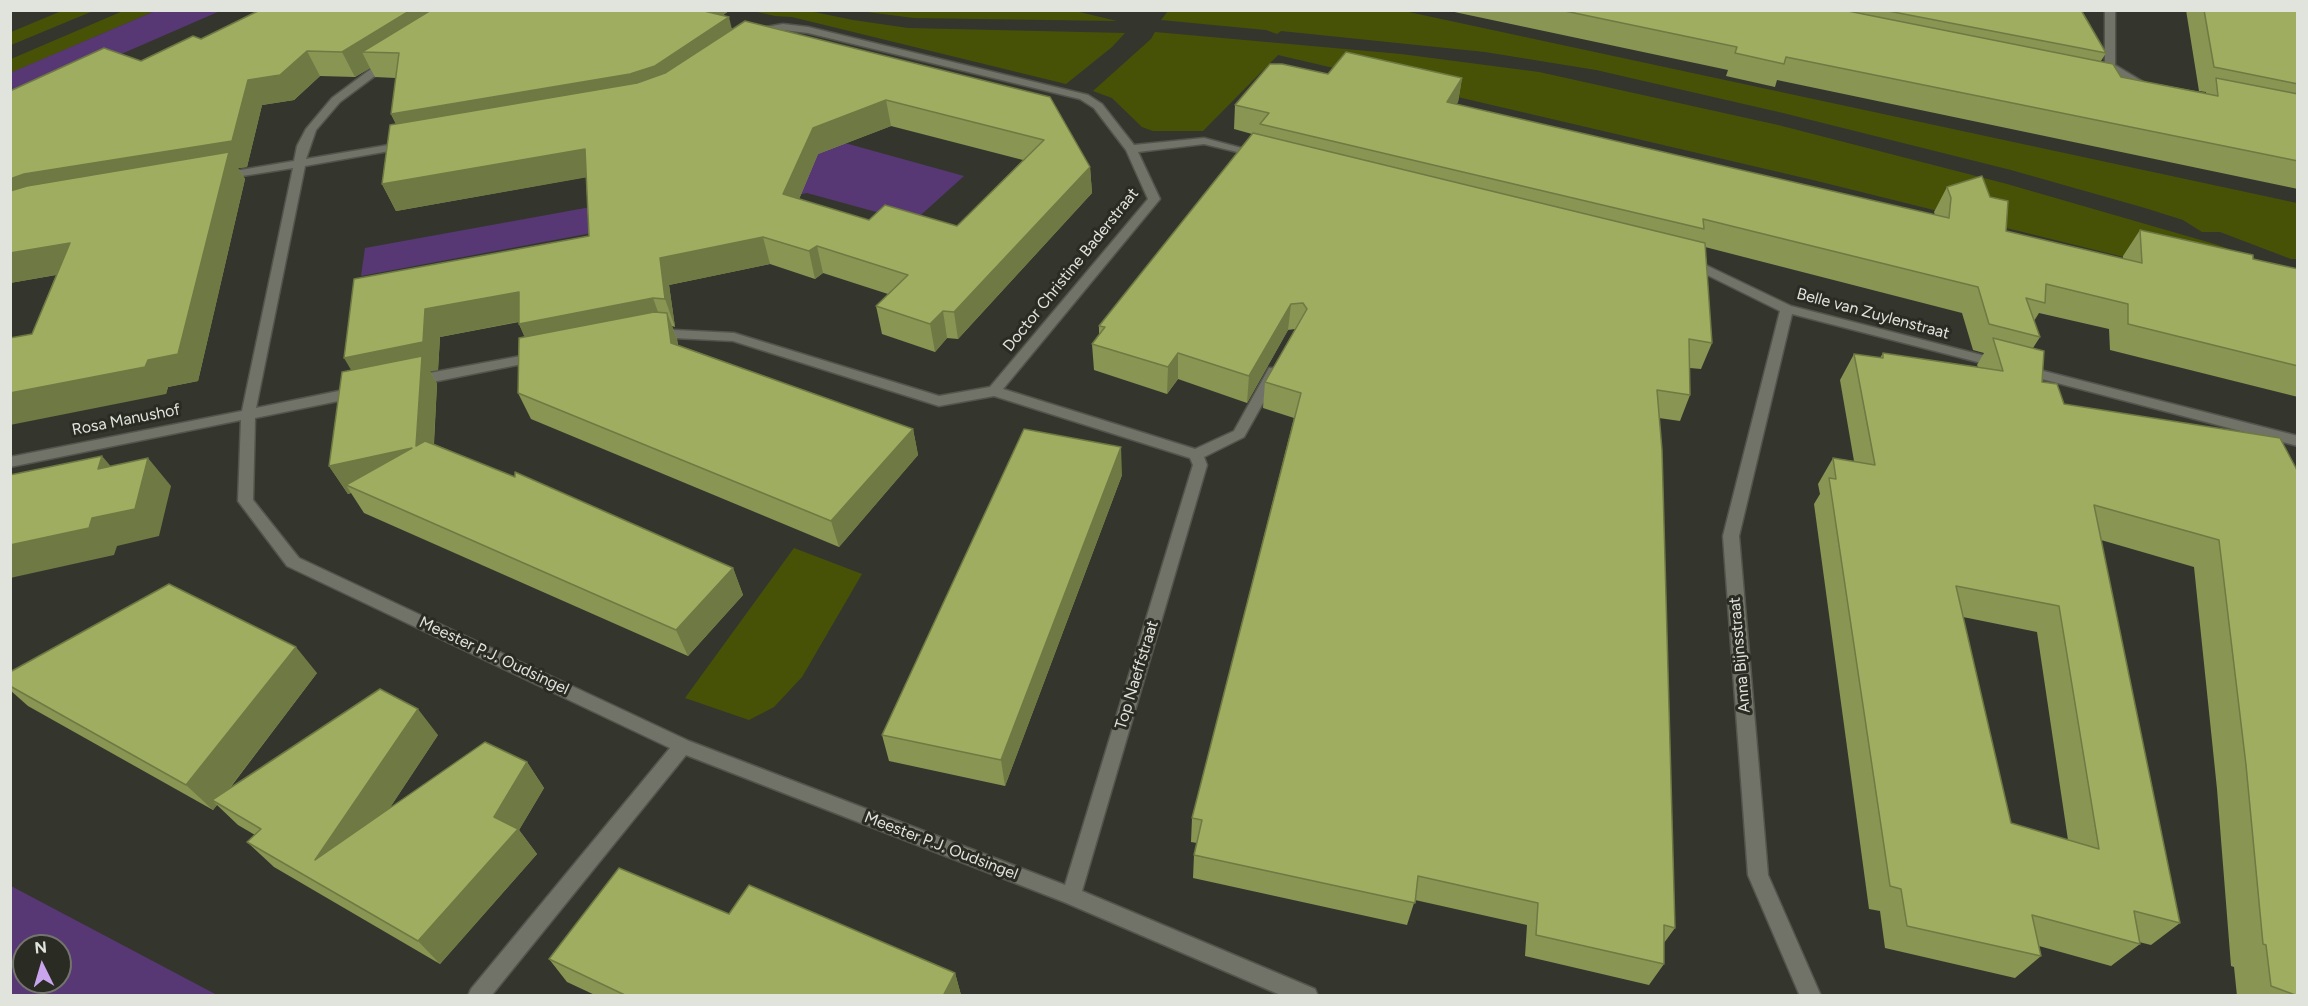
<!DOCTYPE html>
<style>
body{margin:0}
#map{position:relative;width:2308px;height:1006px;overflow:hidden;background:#34362d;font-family:Figtree,sans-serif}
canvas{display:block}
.frame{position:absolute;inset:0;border:12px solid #e1e3dd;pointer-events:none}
.north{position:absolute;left:12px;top:934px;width:60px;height:60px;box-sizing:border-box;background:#2a2c23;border:2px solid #73756d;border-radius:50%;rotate:355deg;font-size:16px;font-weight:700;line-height:24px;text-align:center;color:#e1e3dd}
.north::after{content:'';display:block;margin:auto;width:21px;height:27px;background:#c9a5ee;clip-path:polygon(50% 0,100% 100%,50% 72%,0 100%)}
</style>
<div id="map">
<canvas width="2308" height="1006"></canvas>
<div class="frame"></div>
<div class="north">N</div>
</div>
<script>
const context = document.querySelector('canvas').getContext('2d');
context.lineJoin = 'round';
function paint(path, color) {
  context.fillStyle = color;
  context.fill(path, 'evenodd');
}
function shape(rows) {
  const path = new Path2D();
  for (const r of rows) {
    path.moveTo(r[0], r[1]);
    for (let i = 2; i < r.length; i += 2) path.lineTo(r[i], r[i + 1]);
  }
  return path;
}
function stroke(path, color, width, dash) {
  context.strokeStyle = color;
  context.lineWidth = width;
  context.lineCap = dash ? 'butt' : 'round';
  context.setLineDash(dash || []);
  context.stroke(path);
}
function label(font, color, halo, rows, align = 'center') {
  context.font = font + ' Figtree,sans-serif';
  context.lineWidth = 6;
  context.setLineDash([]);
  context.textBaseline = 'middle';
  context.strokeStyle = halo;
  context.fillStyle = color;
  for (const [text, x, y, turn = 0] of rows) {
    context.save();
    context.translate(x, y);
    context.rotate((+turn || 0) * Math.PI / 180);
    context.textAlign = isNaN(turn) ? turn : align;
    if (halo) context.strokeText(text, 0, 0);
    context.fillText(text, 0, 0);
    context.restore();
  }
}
const green = shape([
 [64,10,93,11,11,45,11,32],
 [1071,10,1117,21,914,18,859,11],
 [123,11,155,11,11,73,11,59],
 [753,11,809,11,853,20,908,28,1125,33,1112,47,1066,84,792,17,775,16],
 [1168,11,1404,11,2297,203,2297,259,2291,259,2220,232,2202,232,2183,220,2145,208,2011,170,1783,113,1596,70,1485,52,1281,31,1277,34,1266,30,1161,20],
 [1155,32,1401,54,1539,72,1778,125,2007,184,2218,245,2297,274,2297,300,1813,180,1278,55,1203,131,1153,131,1142,127,1112,98,1093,91,1151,39],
 [794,548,862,574,802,677,774,707,749,720,685,698]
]);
const water = shape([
 [155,11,220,11,11,102,10,73],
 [834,140,964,176,913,222,807,193,361,276,365,248,800,169],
 [10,886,11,886,217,995,11,995],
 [24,946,60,946,60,982,24,982]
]);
const minor = shape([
 [2105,10,2115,10,2115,65,2145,83,2145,87,2137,87,2105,66,2105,10],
 [783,24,808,27,1088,95,1102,104,1134,145,1204,138,1264,154,1258,157,1204,144,1138,152,1160,199,1003,389,1195,449,1234,431,1269,368,1279,368,1281,371,1244,437,1204,457,1207,465,1082,891,1315,989,1318,996,1283,996,1064,902,686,755,491,996,468,996,471,989,670,748,287,566,238,501,241,420,10,467,10,457,242,411,293,168,223,179,217,176,223,173,294,161,297,146,306,129,332,98,383,60,391,60,391,64,340,102,316,130,306,159,406,142,412,145,406,148,305,166,256,408,358,387,365,392,358,397,255,418,253,500,299,558,689,741,1065,885,1193,465,1190,458,994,396,939,406,733,341,655,337,648,333,655,329,734,333,939,396,990,387,1148,199,1126,150,1094,108,1080,99,808,33,783,30,766,33,757,37,752,34,760,28,783,24],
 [1689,257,1791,306,2001,360,2008,364,2001,368,1792,314,1739,536,1768,875,1821,996,1800,996,1748,875,1723,536,1780,311,1685,264,1683,261,1689,257],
 [537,353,542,354,544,357,542,360,413,386,406,381,413,376,537,353],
 [2024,366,2298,436,2298,446,2019,373,2017,370,2019,367,2024,366]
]);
const wall = shape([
 [730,10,722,16,732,29,1050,97,1090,167,1092,193,958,339,947,338,935,352,882,334,876,306,888,294,823,273,815,279,770,264,669,285,675,327,672,326,677,339,678,345,913,429,918,455,839,547,531,419,518,393,525,337,519,324,519,322,440,337,438,370,430,371,437,384,434,444,733,568,743,595,688,656,364,513,351,493,348,494,329,466,351,370,589,236,586,177,396,211,382,184,396,124,391,114,396,78,375,77,370,68,355,77,320,76,294,100,262,105,247,167,238,168,245,179,198,381,168,387,166,394,32,334,56,275,10,283,10,91,141,61,201,39],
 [891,126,1023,160,957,226,869,220,799,199,818,154],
 [1445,10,2081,10,2106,53,2101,61,2121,77,2206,93,2206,92,2199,91,2186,10,2298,10,2298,189,1777,80,1775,87,1726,76,1728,70],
 [1328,74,1462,78,1458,102,1456,104,1935,215,1934,212,1947,187,1990,197,2006,231,2123,259,2123,256,2140,230,2253,259,2298,269,2298,397,2110,350,2109,329,2039,313,2034,321,2040,337,2033,348,2042,382,2064,404,2280,438,2298,996,2237,996,2234,967,2231,966,2217,789,2194,567,2101,540,2180,923,2151,945,2139,942,2140,944,2111,966,2039,946,2041,956,2015,978,1885,948,1880,911,1869,909,1814,504,1820,494,1818,484,1833,458,1854,461,1840,380,1854,354,1880,358,1883,353,1978,367,1977,365,1984,353,1973,350,1962,313,1705,247,1712,343,1701,369,1690,368,1690,395,1680,421,1659,418,1675,928,1664,943,1664,964,1649,985,1525,956,1527,925,1415,900,1407,925,1193,878,1194,855,1197,843,1191,842,1192,818,1294,418,1263,408,1265,382,1295,329,1288,330,1247,403,1178,379,1167,394,1094,370,1092,344,1099,335,1099,326,1252,134,1234,129,1235,105],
 [1963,617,2037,632,2068,840,2011,823],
 [1122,475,1005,786,889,761,882,735],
 [10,672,317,673,230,788,438,735,389,809,527,762,544,788,519,830,537,854,440,964,274,867,247,842,255,835,238,825,217,805,213,810,28,706,10,690],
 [729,914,955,973,961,995,597,996,567,982,549,959]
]);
const shadedWall = shape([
 [411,10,462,10,362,52,370,68,355,77,342,52],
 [690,10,730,10,696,33],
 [729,17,735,42,663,91,404,140,391,114],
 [307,51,320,76,294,100,262,105,247,167,238,168,245,179,198,381,168,387,166,394,10,425,10,393,148,360,224,170,10,213,10,179,24,174,248,80],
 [1462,78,1458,102,1443,127,1447,102],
 [886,100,891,126,818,154,790,221,783,194,813,128],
 [585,149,594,176,396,211,382,184],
 [1090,167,1092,193,958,339,954,312],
 [763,237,770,264,669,285,675,327,665,299,660,258],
 [70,243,90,269,10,283,10,253],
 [817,246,823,273,815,279,809,251],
 [519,292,532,319,440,337,438,370,430,371,437,384,432,474,360,385,344,358,425,309],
 [653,298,663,326,531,352,519,324],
 [1291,304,1288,330,1247,403,1249,376],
 [943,311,947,338,935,352,930,324],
 [667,313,677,339,681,369,671,343],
 [1178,353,1178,379,1167,394,1168,367],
 [913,429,918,455,839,547,831,521],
 [1121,447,1122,475,1005,786,1001,760],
 [412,448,346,485,351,493,348,494,329,466],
 [102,456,126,484,98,469],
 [148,458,171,486,159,536,117,546,114,555,10,578,10,545,92,518],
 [733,568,743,595,688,656,676,630],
 [296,647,317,673,218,803,212,800,217,805,213,810,186,785],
 [418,709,438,735,339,885,315,860],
 [527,762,544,788,519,830,537,854,440,964,418,941],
 [955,973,961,995,943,996]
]);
const building = shape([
 [260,10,411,10,342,52,307,51,280,75,248,80,232,141,24,174,10,179,10,91,104,48,141,61,193,36,201,39,260,10],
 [431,10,700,10,729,17,655,66,630,74,391,114,399,53,362,52,431,10],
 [1560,10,1843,10,2113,64,2121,77,2218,96,2216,78,2298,94,2298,161,1786,57,1784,64,1735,53,1737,47,1560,10],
 [1883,10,2081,10,2106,53,1883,10],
 [2204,10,2298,10,2298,84,2214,67,2204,10],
 [745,21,1050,97,1090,167,954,312,943,311,930,324,876,306,908,275,817,246,809,251,763,237,660,258,665,299,653,298,519,324,519,292,458,303,425,309,423,342,344,358,354,279,589,236,585,149,382,184,390,125,637,83,665,73,745,21],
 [886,100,1044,140,957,226,885,205,869,220,783,194,813,128,886,100],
 [1346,52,1462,78,1447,102,1949,218,1951,198,1947,187,1982,176,1990,197,2008,201,2006,231,2142,263,2140,230,2253,255,2253,259,2298,269,2298,366,2128,324,2128,304,2046,284,2045,303,2026,298,2040,337,1989,324,1978,287,1703,219,1704,229,1260,124,1269,113,1235,105,1270,64,1282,64,1328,74,1346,52],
 [1253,133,1705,243,1712,343,1689,339,1690,395,1657,390,1662,450,1675,928,1664,925,1664,964,1536,935,1538,903,1418,876,1415,903,1194,855,1202,820,1192,818,1301,393,1265,382,1307,309,1303,303,1291,304,1249,376,1178,353,1168,367,1092,344,1105,327,1099,326,1253,133],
 [229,152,178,354,148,360,145,367,10,393,10,338,32,334,70,243,10,253,10,191,27,186,229,152],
 [654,312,667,313,671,343,913,429,831,521,518,393,519,338,654,312],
 [1993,338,2044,351,2042,382,2057,384,2064,404,2280,438,2298,472,2298,996,2271,986,2266,945,2263,944,2246,765,2219,540,2094,505,2180,923,2134,911,2140,944,2032,915,2041,956,1907,926,1901,889,1890,886,1829,478,1836,479,1833,458,1875,465,1854,354,1883,358,1883,353,2003,371,1993,338],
 [1956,586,2059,606,2099,849,2011,823,1956,586],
 [422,356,416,446,425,441,515,477,515,472,733,568,676,630,346,485,412,448,329,466,342,372,422,356],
 [1024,429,1121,447,1001,760,882,735,1024,429],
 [102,456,98,469,148,458,135,509,92,518,89,528,10,545,10,475,102,456],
 [169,584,296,647,186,785,10,686,10,672,169,584],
 [380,689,418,709,315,860,485,742,527,762,494,817,518,829,418,941,247,842,261,829,212,800,380,689],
 [619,868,729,914,749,885,955,973,943,996,627,996,549,959,619,868]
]);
const streetNames = [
 ["Doctor Christine Baderstraat",1071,270,-51],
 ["Belle van Zuylenstraat",1873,314,15],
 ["Rosa Manushof",126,420,-11],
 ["Anna Bijnsstraat",1740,655,-95],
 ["Meester P.J. Oudsingel",494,656,25],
 ["Top Naeffstraat",1137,675,-73],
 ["Meester P.J. Oudsingel",941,846,21]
];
paint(green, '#485207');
paint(water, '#573874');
stroke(minor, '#53554d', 3);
paint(minor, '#717368');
paint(wall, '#889553');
paint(shadedWall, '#6f7943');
paint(building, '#9ead60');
stroke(building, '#6f7943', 1.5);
label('16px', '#e1e3dd', '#2a2c23', streetNames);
</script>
